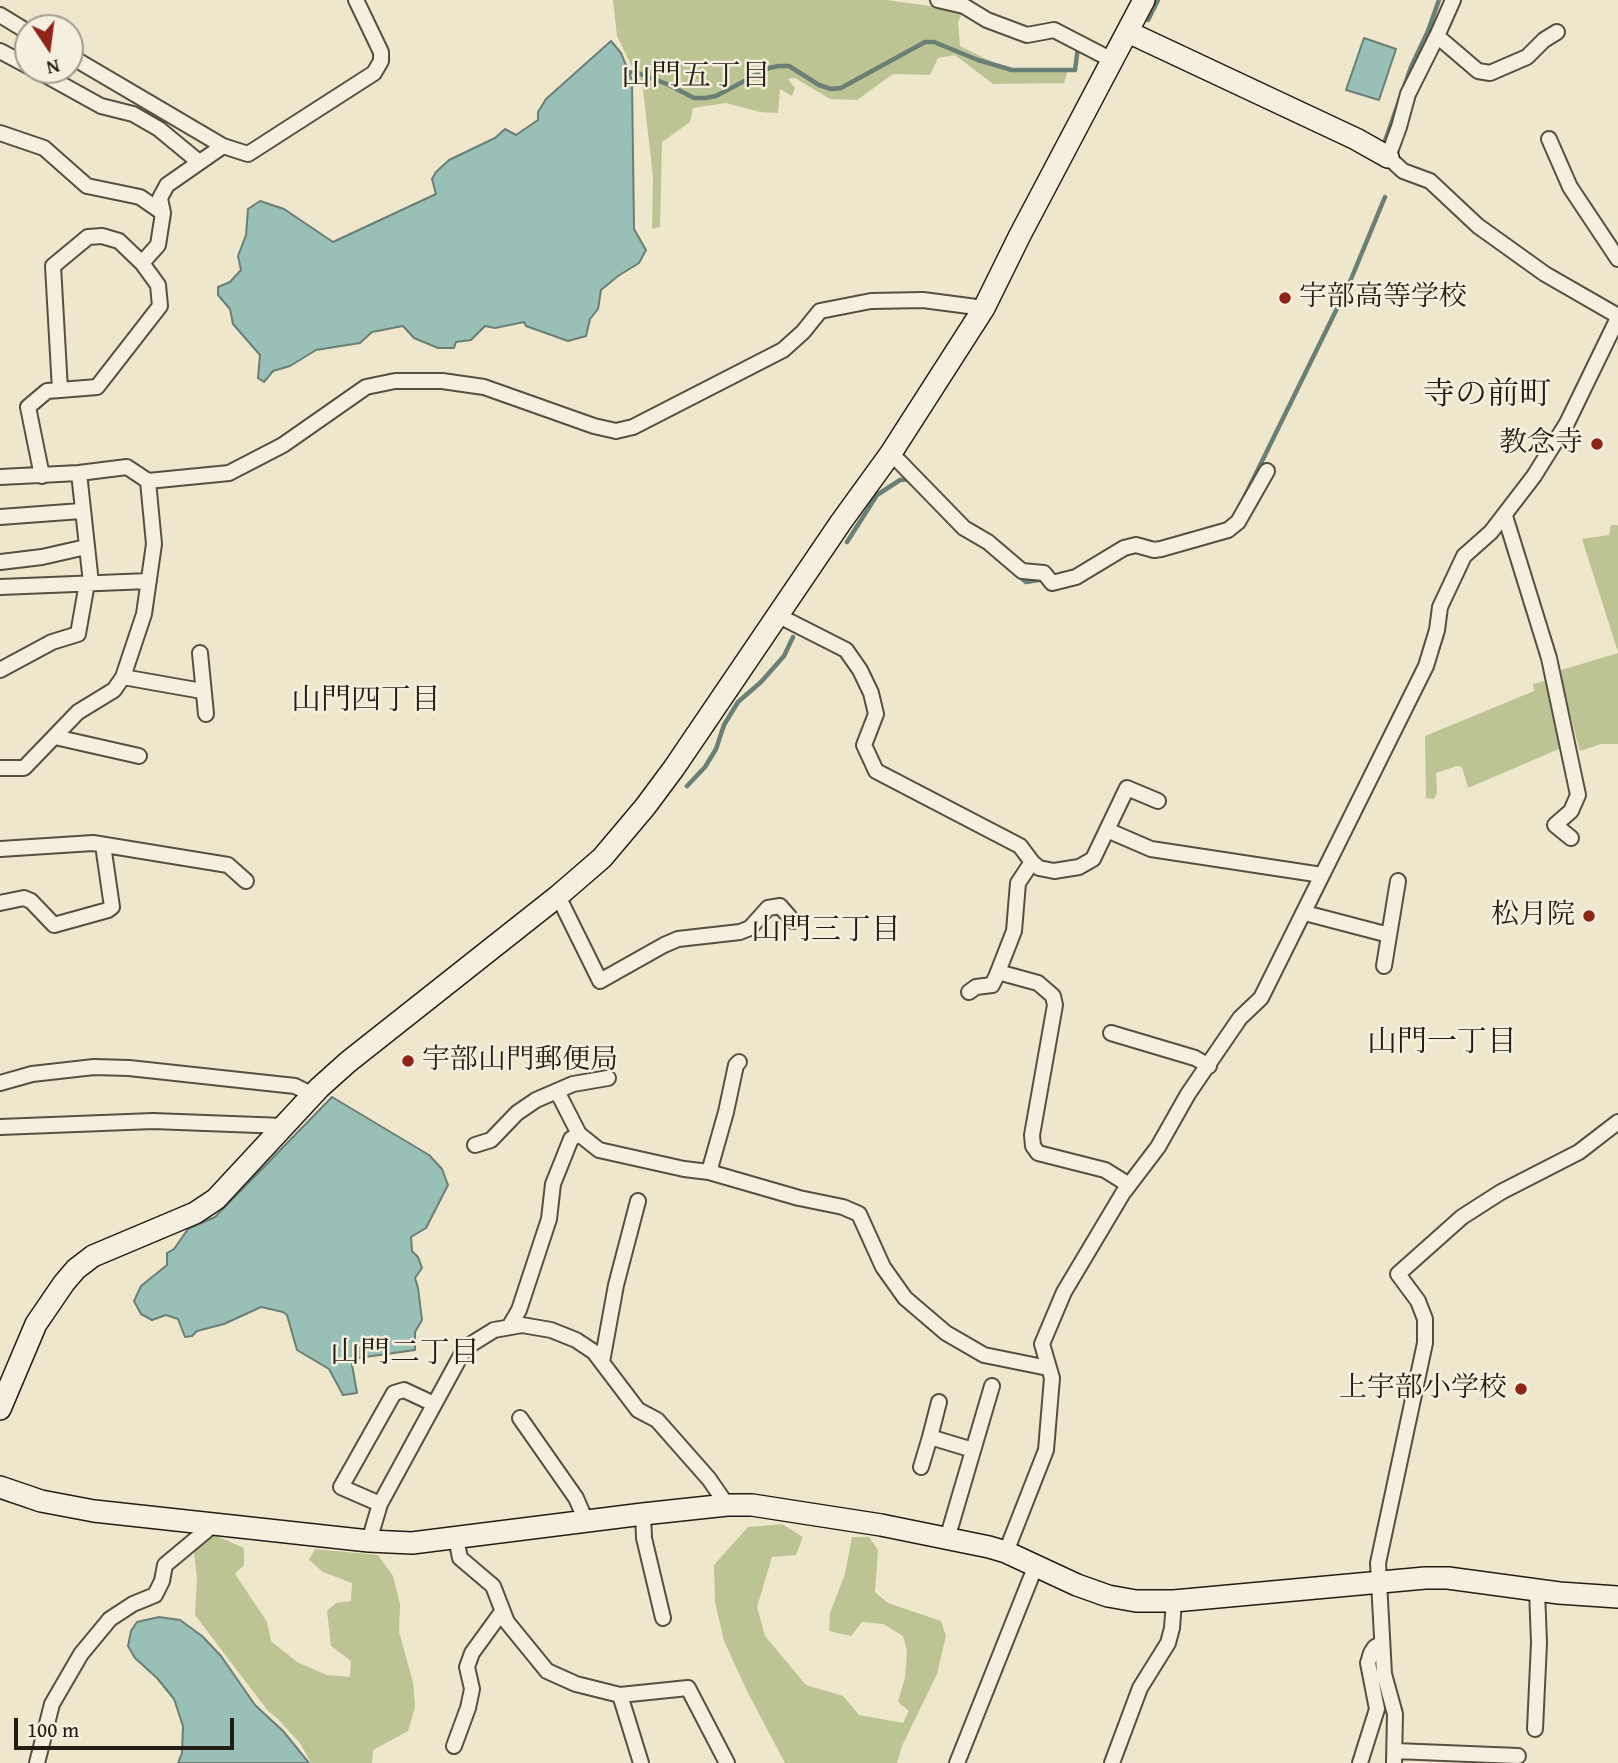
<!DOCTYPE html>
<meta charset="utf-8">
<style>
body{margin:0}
#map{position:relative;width:1618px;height:1763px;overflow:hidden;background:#eee7cc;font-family:"Gentium Book Plus",serif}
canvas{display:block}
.north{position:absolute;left:14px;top:14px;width:70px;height:70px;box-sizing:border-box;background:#f4efde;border:2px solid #a19b8d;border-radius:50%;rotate:167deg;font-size:19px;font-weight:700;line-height:28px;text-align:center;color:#241d13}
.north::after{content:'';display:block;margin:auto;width:24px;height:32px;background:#8f2418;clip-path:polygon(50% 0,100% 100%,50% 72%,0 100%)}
.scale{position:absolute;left:14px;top:1718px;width:220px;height:32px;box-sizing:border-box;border:4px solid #241d13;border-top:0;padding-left:9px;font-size:21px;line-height:24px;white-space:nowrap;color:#241d13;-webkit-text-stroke:5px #f4efde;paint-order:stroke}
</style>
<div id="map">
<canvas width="1618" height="1763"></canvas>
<div class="north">N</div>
<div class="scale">100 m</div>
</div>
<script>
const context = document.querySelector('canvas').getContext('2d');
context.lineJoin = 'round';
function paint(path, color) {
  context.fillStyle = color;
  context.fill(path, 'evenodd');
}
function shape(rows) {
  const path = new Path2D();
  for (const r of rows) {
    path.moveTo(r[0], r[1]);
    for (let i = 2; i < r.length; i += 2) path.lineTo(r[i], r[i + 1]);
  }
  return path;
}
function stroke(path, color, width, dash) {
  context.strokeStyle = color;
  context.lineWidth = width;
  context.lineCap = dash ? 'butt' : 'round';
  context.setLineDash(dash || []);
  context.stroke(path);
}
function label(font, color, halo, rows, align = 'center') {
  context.font = font + ' "Gentium Book Plus","Noto Serif JP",serif';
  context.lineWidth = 5;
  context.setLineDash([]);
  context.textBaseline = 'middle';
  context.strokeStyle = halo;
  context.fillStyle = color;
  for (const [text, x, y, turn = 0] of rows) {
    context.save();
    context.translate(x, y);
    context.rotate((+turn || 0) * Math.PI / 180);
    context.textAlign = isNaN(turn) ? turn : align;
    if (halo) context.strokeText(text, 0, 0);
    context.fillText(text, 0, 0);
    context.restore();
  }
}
const green = shape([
 [613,0,887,0,937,7,962,14,958,22,960,46,1008,70,1068,70,1064,83,993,84,955,55,938,58,930,75,893,74,857,100,830,99,795,78,788,79,795,88,792,96,780,89,778,113,760,112,726,103,693,108,690,122,662,142,660,227,652,229,653,177,643,89,617,36],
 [1611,525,1618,525,1618,652,1582,539,1609,535],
 [1618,653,1618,744,1601,744,1580,751,1558,671],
 [1548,680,1559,749,1468,788,1462,767,1457,766,1436,773,1437,793,1434,799,1426,798,1425,736,1534,691,1533,684],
 [782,1524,803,1537,796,1555,772,1557,757,1607,765,1636,806,1685,843,1696,859,1715,903,1723,909,1711,898,1702,905,1677,907,1651,903,1636,883,1624,862,1622,851,1636,829,1631,830,1613,845,1574,852,1537,869,1537,878,1550,875,1592,888,1603,941,1621,946,1636,937,1674,902,1746,897,1763,785,1763,748,1693,724,1641,715,1602,714,1565,748,1527],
 [214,1535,244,1548,244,1565,235,1574,267,1622,271,1641,297,1662,327,1675,350,1677,351,1661,331,1646,327,1611,336,1603,351,1601,352,1583,323,1572,309,1560,315,1549,378,1555,393,1576,400,1604,399,1632,413,1682,415,1707,408,1731,373,1750,372,1763,311,1763,300,1743,277,1718,268,1711,195,1615,197,1579,194,1552]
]);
const water = shape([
 [1364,38,1396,49,1379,100,1346,90,1364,38],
 [611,41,621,53,632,80,634,229,646,250,639,263,618,276,601,290,598,309,590,319,586,336,568,341,526,326,524,322,495,328,485,326,471,340,456,342,454,348,438,348,414,338,403,326,372,332,360,343,316,350,290,366,273,371,264,382,258,378,260,355,233,324,230,309,218,295,218,287,230,282,241,270,238,256,246,235,248,209,260,201,284,209,333,242,436,194,432,179,436,172,449,160,495,138,505,129,516,135,538,120,538,112,546,99,611,41],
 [332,1097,429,1155,442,1169,448,1185,426,1228,411,1237,412,1251,418,1257,422,1268,415,1278,418,1288,422,1320,415,1332,415,1350,351,1359,357,1393,343,1395,329,1369,297,1350,287,1315,283,1312,261,1307,224,1324,197,1331,192,1336,185,1337,178,1319,166,1315,152,1320,141,1314,134,1301,141,1286,167,1265,167,1253,174,1249,188,1229,215,1217,332,1097],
 [159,1617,180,1620,202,1636,221,1656,255,1705,283,1731,309,1763,178,1763,182,1753,183,1726,174,1699,157,1678,135,1658,128,1646,131,1631,137,1622,159,1617]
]);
const stream = shape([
 [1148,20,1158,0],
 [625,73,635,72,667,84,694,98,705,98,716,96,769,68,779,66,789,66,819,85,831,89,841,88,925,42,934,42,978,60,1012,70,1075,70,1078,47],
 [1385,141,1411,67,1428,31,1439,0],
 [1240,506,1349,284,1385,197],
 [847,542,877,495,900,480,911,479],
 [1015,573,1026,582,1045,579],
 [687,786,705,767,716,749,724,725,738,702,761,682,784,656,793,637]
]);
const street = shape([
 [938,0,964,6,987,20,1027,35,1054,30,1112,60],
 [0,15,28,32],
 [1557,32,1544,40,1527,57,1490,73,1478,71,1437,36,1408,94,1399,127,1388,157,1403,171,1430,181,1478,226,1545,274,1618,316],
 [1437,36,1453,0],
 [0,51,28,66],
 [70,56,223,146,248,154,374,73,381,61,381,52,356,0],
 [36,70,101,106,133,114,159,129,199,162],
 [0,133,44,148,87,186,140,197,163,213],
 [1549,139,1570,187,1618,259],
 [142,263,158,245,163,213,160,198,167,185,223,146],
 [891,453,964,528,988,542,1022,571,1044,573,1052,583,1076,577,1124,548,1136,545,1154,550,1161,549,1228,530,1238,522,1267,471],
 [79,473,91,583],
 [42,476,28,407,47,391,60,390,97,387,160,306,158,285,142,263,119,241,102,236,88,237,53,266,60,390],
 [0,477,79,473,127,467,148,481,229,473,283,445,366,387,395,381,442,381,484,387,594,426,616,431,633,427,783,350,803,332,820,311,871,301,923,300,984,308],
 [1505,516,1549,658,1578,795,1571,811,1555,825,1571,838],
 [0,517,81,511],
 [0,562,42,557,86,547],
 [0,587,149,581],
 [777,615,846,650,860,670,871,693,876,714,864,745,876,771,1020,846,1032,862,1039,868,1054,871,1079,867,1093,859,1127,788,1158,801],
 [200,653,206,714],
 [0,670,52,642,78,634,87,583],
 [123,677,202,691],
 [55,737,139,756],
 [0,768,24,768,78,712,114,690,123,677,144,614,154,544,148,481],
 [1107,830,1151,849,1322,875],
 [0,849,93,843,228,865,246,881],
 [558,896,600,981,664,945,678,939,740,932,750,928,768,908,780,906,793,921],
 [0,903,24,898,31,901,54,925,108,910,112,907,103,845],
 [1305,913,1389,935],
 [1384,966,1398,881],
 [998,972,1038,983,1053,996,1055,1005,1032,1135,1033,1146,1038,1153,1105,1170,1129,1185],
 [969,992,976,987,992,985,996,977,1014,931,1018,883,1032,862],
 [1111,1033,1195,1058,1209,1066],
 [0,1083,32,1074,94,1067,129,1068,295,1086,313,1095],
 [557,1091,579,1134,599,1150,684,1169,709,1172,799,1198,843,1207,859,1214,883,1267,905,1298,946,1333,984,1355,1048,1368],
 [0,1127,153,1121,284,1126],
 [475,1145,491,1140,517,1113,536,1100,573,1084,608,1078],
 [709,1172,726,1112,736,1065,739,1062],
 [509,1327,519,1310,549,1219,553,1184,571,1139,579,1134],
 [602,1362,616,1285,638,1201],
 [939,1402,930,1437,973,1450],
 [520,1418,576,1498,586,1521],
 [921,1467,930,1437],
 [380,1504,341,1487,394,1393,404,1390,434,1404],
 [643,1514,644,1538,663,1618],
 [456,1538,460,1558,493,1586,507,1622,547,1671,576,1684,620,1695,688,1688,727,1763],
 [947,1539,992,1386],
 [369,1541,380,1504,465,1348,494,1330,522,1325,551,1330,576,1340,594,1352,638,1410,657,1420,709,1479,727,1505],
 [1006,1552,1046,1450,1052,1378,1042,1344,1064,1292,1123,1193,1158,1147,1188,1094,1240,1018,1261,998,1426,666,1437,630,1440,607,1464,556,1491,532,1534,476,1567,423,1618,318],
 [620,1695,641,1763],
 [1535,1729,1539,1643,1537,1590],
 [454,1746,468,1708,472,1689,467,1667,472,1653,501,1613],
 [1395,1751,1518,1756],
 [37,1763,52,1704,81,1654,110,1619,133,1604,155,1595,162,1581,165,1565,207,1530,210,1524],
 [957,1763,1036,1565],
 [1112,1763,1140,1688,1168,1643,1172,1628,1174,1601],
 [1360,1763,1377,1709,1368,1663,1371,1653,1375,1647,1381,1644],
 [1394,1763,1395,1714,1384,1674,1378,1563,1425,1343,1425,1319,1418,1301,1398,1274,1462,1217,1501,1192,1579,1152,1618,1122]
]);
const secondary = shape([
 [1128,32,1356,139,1388,157],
 [0,1409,36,1324,64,1283,76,1269,93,1256,195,1213,216,1199,319,1088,348,1062,558,896,602,858,645,807,674,768,841,522,891,453,984,308,1020,235,1144,0],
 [0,1487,41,1501,94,1511,369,1541,412,1543,643,1514,727,1505,752,1505,881,1525,989,1547,1006,1552,1077,1585,1108,1596,1136,1601,1174,1601,1425,1578,1448,1578,1559,1593,1618,1597]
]);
const markers = [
 [1285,298,7,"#8f2418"],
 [1597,444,7,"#8f2418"],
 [1589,916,7,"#8f2418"],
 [408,1061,7,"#8f2418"],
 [1521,1389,7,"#8f2418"]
];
const poiNames = [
 ["宇部高等学校",1299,298,"left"],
 ["教念寺",1583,444],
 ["松月院",1575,916],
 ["宇部山門郵便局",422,1061,"left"],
 ["上宇部小学校",1507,1389]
];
const neighbourhoodNames = [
 ["山門五丁目",696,77],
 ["山門四丁目",366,701],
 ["山門三丁目",826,931],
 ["山門一丁目",1442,1043],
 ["山門二丁目",405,1354]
];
const quarterNames = [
 ["寺の前町",1487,396]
];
paint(green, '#bdc494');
paint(water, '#99c0b6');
stroke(water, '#6a7f75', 2);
stroke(stream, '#6a7f75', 4.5);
stroke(street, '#565041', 18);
stroke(secondary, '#241d13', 24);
stroke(street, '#f4efde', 14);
stroke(secondary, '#f4efde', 21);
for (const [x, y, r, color] of markers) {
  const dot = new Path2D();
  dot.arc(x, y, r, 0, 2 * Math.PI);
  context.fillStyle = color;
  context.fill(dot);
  stroke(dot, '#f4efde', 2.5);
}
label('28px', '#241d13', '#f4efde', poiNames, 'right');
label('30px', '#241d13', '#f4efde', neighbourhoodNames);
label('32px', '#241d13', '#f4efde', quarterNames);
</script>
